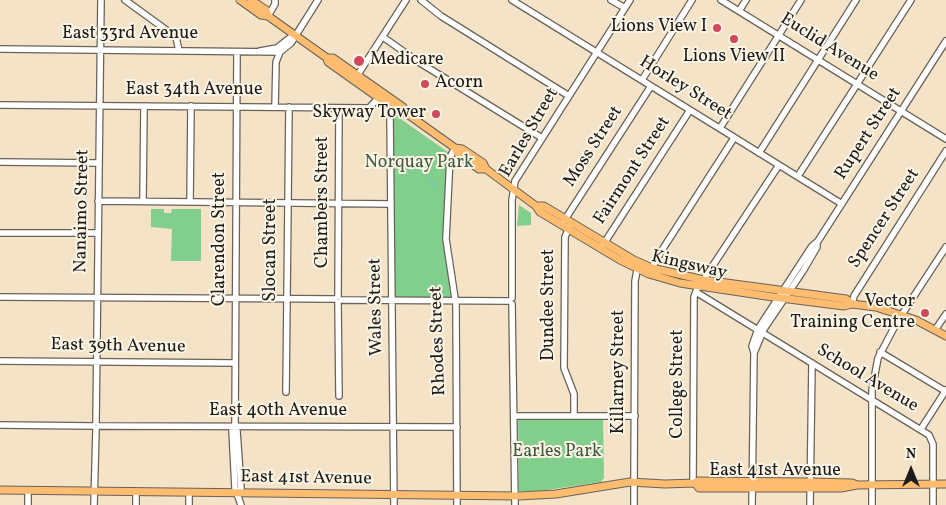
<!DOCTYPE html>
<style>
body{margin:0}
#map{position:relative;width:946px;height:505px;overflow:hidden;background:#f5e3c8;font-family:Vollkorn,serif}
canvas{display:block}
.north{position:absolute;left:886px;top:445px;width:50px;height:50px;-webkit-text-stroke:4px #fcf5e5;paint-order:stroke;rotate:0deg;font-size:14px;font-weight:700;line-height:20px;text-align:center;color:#1c1c1c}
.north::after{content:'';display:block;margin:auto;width:18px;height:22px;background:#1c1c1c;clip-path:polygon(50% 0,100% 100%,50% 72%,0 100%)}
</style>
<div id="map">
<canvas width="946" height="505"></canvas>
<div class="north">N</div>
</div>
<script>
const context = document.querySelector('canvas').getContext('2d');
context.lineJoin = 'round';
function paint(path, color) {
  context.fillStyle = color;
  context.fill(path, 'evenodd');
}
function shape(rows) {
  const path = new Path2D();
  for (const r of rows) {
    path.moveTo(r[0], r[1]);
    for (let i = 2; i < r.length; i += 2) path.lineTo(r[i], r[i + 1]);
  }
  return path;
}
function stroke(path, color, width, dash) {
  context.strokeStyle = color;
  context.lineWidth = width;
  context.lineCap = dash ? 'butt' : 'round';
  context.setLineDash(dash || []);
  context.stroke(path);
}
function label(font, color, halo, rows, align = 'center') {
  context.font = font + ' Vollkorn,serif';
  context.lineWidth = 4;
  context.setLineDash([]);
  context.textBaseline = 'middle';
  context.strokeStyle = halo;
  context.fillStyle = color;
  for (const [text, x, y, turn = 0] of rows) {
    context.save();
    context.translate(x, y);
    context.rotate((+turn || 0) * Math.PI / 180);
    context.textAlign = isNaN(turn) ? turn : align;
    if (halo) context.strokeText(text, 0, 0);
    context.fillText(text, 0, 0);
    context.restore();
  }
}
const green = shape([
 [395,115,448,152,443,236,452,294,450,298,394,297,393,117],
 [519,205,531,213,531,225,517,226],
 [151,209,164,209,164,213,171,213,172,209,201,209,201,261,171,261,172,229,151,227],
 [603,417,604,478,601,482,540,491,519,491,518,419]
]);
const stream = shape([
 [429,179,436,187]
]);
const minor = shape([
 [125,0,176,37,179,51],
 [421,0,441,16,569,96],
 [512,0,842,204],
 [611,0,625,8],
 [721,0,946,139],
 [739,11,746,0],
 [268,16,275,4,275,0],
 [383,37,417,61,542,138],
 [0,49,280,52],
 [260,51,277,48,295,34],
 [237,52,235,427,232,430,235,488,241,505],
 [357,76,406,0],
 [642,80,692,0],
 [0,105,369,108,380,96],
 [275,107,276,62,280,52,291,43,318,0],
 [720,128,801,0],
 [455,148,450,157,446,239,456,305,457,505],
 [759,153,856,0],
 [0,162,99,163],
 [798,176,911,0],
 [98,201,391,204],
 [143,201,144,106],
 [190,202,191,106],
 [564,221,651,86],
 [570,225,565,237,564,368,574,394,574,416],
 [0,233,97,233],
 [603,245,690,110],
 [650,271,664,247,734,138],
 [702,282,779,165],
 [696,292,929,435,933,444,933,505],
 [338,296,339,108],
 [0,297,335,299],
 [512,298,512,200,515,181,630,0],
 [341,300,509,301],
 [338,303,339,396],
 [512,304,515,505],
 [852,304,854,296,946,151],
 [935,330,946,314],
 [880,352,945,391],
 [754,353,764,329,803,271,817,247,817,243],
 [0,361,235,363],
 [286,392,289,107],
 [515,416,635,416],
 [96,422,101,0],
 [0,425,93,426],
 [99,426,457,427],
 [235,427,237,431,241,488,239,493],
 [921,429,946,390],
 [634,482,635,281,638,265],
 [693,483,694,297,697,289],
 [189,493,189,505],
 [28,505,28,491],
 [94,505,96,429],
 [136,505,136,492],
 [394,505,390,117,395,109],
 [634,505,634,486],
 [752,505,754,353,752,346,758,329,812,246,818,241,946,41],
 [810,505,812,363],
 [872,505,872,390,878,358,897,322,946,247]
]);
const major = shape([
 [240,0,261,15,268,16,327,58,333,58,403,107,406,113,455,148,458,154,479,169,486,169],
 [251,0,266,10,268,16],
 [327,58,328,62,383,101,399,112,406,113],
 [455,148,462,149,483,163,486,169,536,206,540,212,620,260,649,274,680,283,773,297,844,306,852,304,876,307,916,320,946,336],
 [536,206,544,206,634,260,652,268,704,280,846,299,852,304],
 [695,483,699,488,841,488,857,485,946,484],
 [0,490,519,496,556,494,630,482,665,484,695,483,698,481,810,482,852,483,857,485]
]);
const markers = [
 [717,28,5,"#d1495b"],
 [734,39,5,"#d1495b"],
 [359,61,6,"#d1495b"],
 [425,84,5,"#d1495b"],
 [436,114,5,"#d1495b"],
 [925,313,5,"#d1495b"]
];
const poiNames = [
 ["Lions View I",707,28],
 ["Lions View II",734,58,"center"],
 ["Medicare",370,61,"left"],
 ["Acorn",435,84,"left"],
 ["Skyway Tower",426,114],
 ["Vector",915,303],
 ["Training Centre",915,324]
];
const streetNames = [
 ["East 33rd Avenue",130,35],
 ["Euclid Avenue",829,48,32],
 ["Horley Street",685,89,32],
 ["East 34th Avenue",194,91],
 ["Earles Street",530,133,-60],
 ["Rupert Street",869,134,-57],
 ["Moss Street",594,147,-57],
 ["Fairmont Street",633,171,-57],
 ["Chambers Street",324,202,-90],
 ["Nanaimo Street",83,211,-89],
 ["Spencer Street",885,219,-57],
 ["Clarendon Street",221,239,-90],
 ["Slocan Street",272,250,-90],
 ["Kingsway",689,266,13],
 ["Dundee Street",550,305,-90],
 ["Wales Street",377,307,-91],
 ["Rhodes Street",439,341,-92],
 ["East 39th Avenue",118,347,1],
 ["Killarney Street",620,372,-90],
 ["School Avenue",867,379,31],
 ["College Street",679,384,-90],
 ["East 40th Avenue",278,412],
 ["East 41st Avenue",775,472],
 ["East 41st Avenue",306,479,1]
];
const parkNames = [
 ["Norquay Park",419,164],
 ["Earles Park",557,453]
];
paint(green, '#82cf8d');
stroke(stream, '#6cb9e6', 1);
stroke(minor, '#686258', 8);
stroke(major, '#686258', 9);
stroke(minor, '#fff', 5.5);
stroke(major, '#fdbc6f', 7);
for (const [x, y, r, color] of markers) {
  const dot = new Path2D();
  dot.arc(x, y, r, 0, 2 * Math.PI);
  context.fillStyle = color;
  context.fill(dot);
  stroke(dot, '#fcf5e5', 2);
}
label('18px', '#1c1c1c', '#fcf5e5', poiNames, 'right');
label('18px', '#1c1c1c', '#fcf5e5', streetNames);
label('18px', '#405b44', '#fcf5e5', parkNames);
</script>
